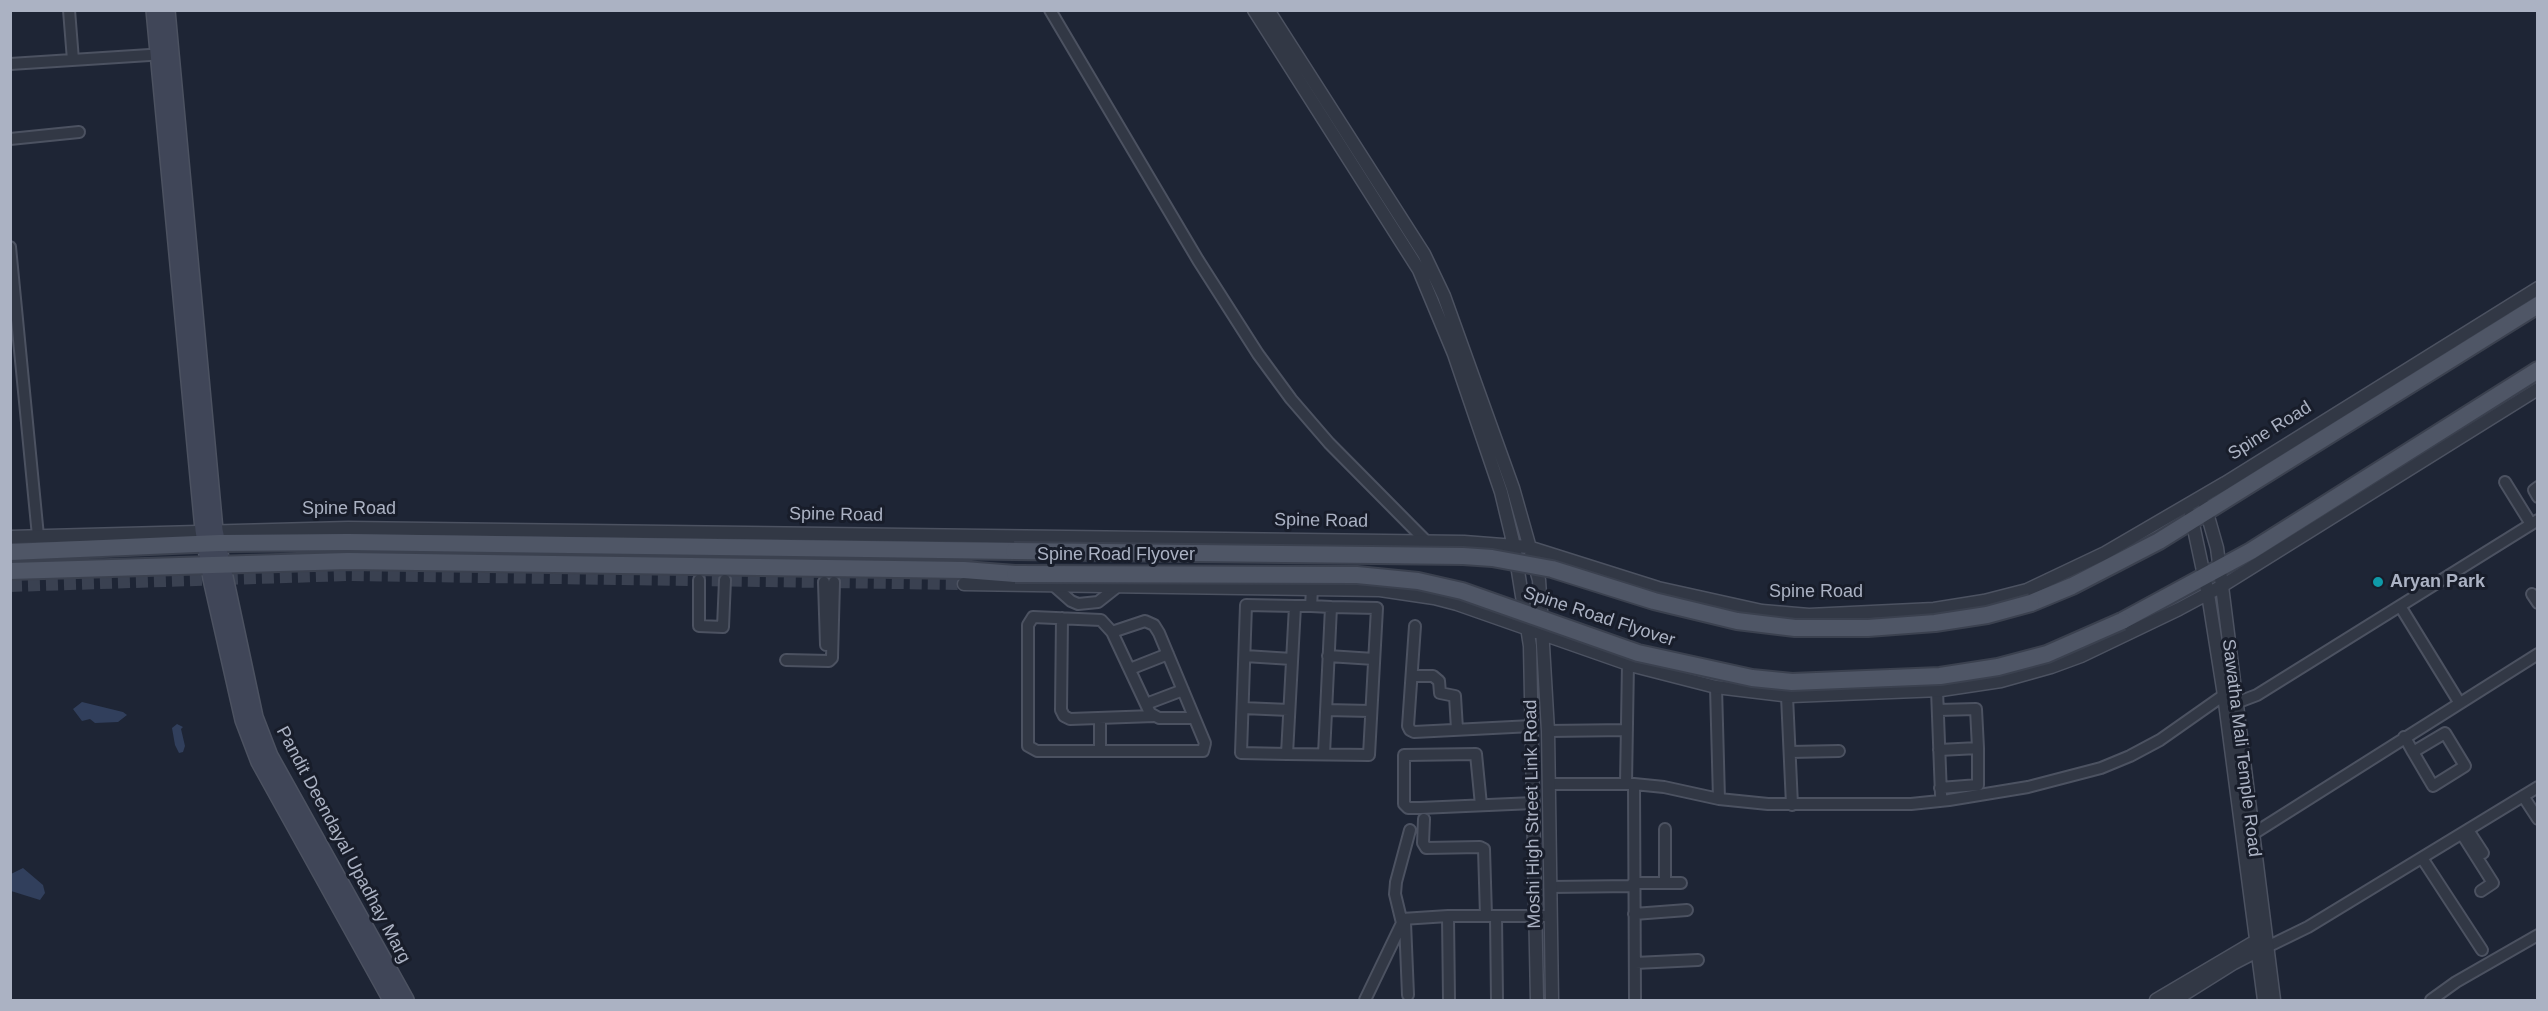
<!DOCTYPE html>
<style>
body{margin:0}
#map{position:relative;width:2548px;height:1011px;overflow:hidden;background:#1e2535;font-family:Arial,sans-serif}
canvas{display:block}
.frame{position:absolute;inset:0;border:12px solid #abb2c3;pointer-events:none}
</style>
<div id="map">
<canvas width="2548" height="1011"></canvas>
<div class="frame"></div>
</div>
<script>
const context = document.querySelector('canvas').getContext('2d');
context.lineJoin = 'round';
function paint(path, color) {
  context.fillStyle = color;
  context.fill(path, 'evenodd');
}
function shape(rows) {
  const path = new Path2D();
  for (const r of rows) {
    path.moveTo(r[0], r[1]);
    for (let i = 2; i < r.length; i += 2) path.lineTo(r[i], r[i + 1]);
  }
  return path;
}
function stroke(path, color, width, dash) {
  context.strokeStyle = color;
  context.lineWidth = width;
  context.lineCap = dash ? 'butt' : 'round';
  context.setLineDash(dash || []);
  context.stroke(path);
}
function label(font, color, halo, rows, align = 'center') {
  context.font = font + ' Arial,sans-serif';
  context.lineWidth = 6;
  context.setLineDash([]);
  context.textBaseline = 'middle';
  context.strokeStyle = halo;
  context.fillStyle = color;
  for (const [text, x, y, turn = 0] of rows) {
    context.save();
    context.translate(x, y);
    context.rotate((+turn || 0) * Math.PI / 180);
    context.textAlign = isNaN(turn) ? turn : align;
    if (halo) context.strokeText(text, 0, 0);
    context.fillText(text, 0, 0);
    context.restore();
  }
}
const water = shape([
 [82,702,123,712,127,715,118,722,95,723,90,719,82,721,73,709],
 [177,724,183,727,181,729,185,746,183,752,179,753,175,745,172,728],
 [23,868,43,885,45,893,40,900,11,891,11,874]
]);
const tertiaryTunnel = shape([
 [10,586,348,575,964,584]
]);
const minor = shape([
 [69,10,73,60],
 [1050,10,1198,260,1258,354,1291,399,1329,443,1427,542],
 [10,64,165,54],
 [10,139,79,132],
 [10,247,38,536],
 [2505,482,2531,524],
 [2538,487,2534,490,2538,497],
 [699,580,699,626,723,627,725,580],
 [824,582,826,645],
 [1054,586,1071,601,1078,604,1098,602,1117,587],
 [1312,589,1311,606,1295,606,1287,754,1369,755,1377,608,1331,607],
 [2532,594,2538,603],
 [1311,606,1331,607,1324,754],
 [2400,606,2459,702],
 [1062,618,1061,710,1064,716,1070,719,1154,716],
 [1415,626,1408,726,1410,730,1414,732,1532,726],
 [1112,632,1145,621,1154,625,1159,633,1205,743,1203,751,1037,751,1028,746,1028,625,1033,617,1101,620,1112,632,1150,713,1159,718,1194,718],
 [1245,656,1292,659],
 [1328,656,1374,659],
 [786,660,829,661,832,658,834,582],
 [1130,669,1168,654],
 [1413,676,1433,676,1439,681,1440,693,1455,696,1457,729],
 [1716,687,1719,799],
 [1937,690,1941,795],
 [1787,696,1792,805],
 [2236,703,2257,695,2538,520],
 [1146,704,1183,690],
 [1243,708,1289,710],
 [1326,710,1371,711],
 [1938,710,1976,709,1978,748,1978,785,1940,788],
 [1548,731,1627,730],
 [2404,737,2408,743,2413,752,2433,786,2465,766,2445,733,2413,752],
 [1939,750,1978,748],
 [1100,751,1100,718],
 [1790,752,1839,751],
 [1287,754,1241,753,1246,605,1295,606],
 [1549,784,1634,784,1664,787,1719,799,1768,804,1911,804,1949,800,2028,787,2101,768,2130,756,2160,740,2224,695],
 [1626,784,1628,663],
 [1634,784,1635,1000],
 [2523,796,2538,819],
 [1481,805,1476,754,1404,755,1404,804,1408,808,1420,808,1534,803],
 [1424,819,1423,843,1426,848,1480,847,1484,849,1486,916],
 [1665,829,1665,883],
 [2468,830,2483,853],
 [2253,834,2538,654],
 [2462,834,2493,883,2481,891],
 [2422,858,2482,950],
 [1633,883,1681,883],
 [1550,887,1633,886],
 [1634,914,1687,910],
 [1448,916,1449,1000],
 [1496,916,1497,1000],
 [1402,919,1448,916,1551,916],
 [1405,922,1408,995],
 [2267,947,2308,927,2538,787],
 [1635,963,1698,960],
 [1365,1000,1402,923,1395,894,1396,882,1410,830],
 [2431,1000,2456,982,2538,935]
]);
const tertiary = shape([
 [1254,10,1419,270,1454,354,1501,492,1514,546,1530,646,1537,1000],
 [1268,10,1424,254,1444,296,1513,488,1539,580,1541,611,1548,731,1552,1000],
 [2205,506,2217,548,2222,586,2274,1000],
 [2191,515,2208,594,2224,695,2264,1000],
 [10,537,348,528,1464,542,1528,547,1658,588,1762,611,1809,615,1934,609,1984,601,2027,590,2105,553,2225,483,2538,288],
 [964,584,1380,590,1434,598,1457,604,1634,666,1716,687,1791,696,1941,690,2001,681,2051,667,2081,656,2179,609,2222,586,2538,389],
 [2156,1000,2261,938],
 [2175,1000,2234,963,2263,948]
]);
const secondary = shape([
 [154,10,203,530,211,579,243,720,259,762,391,1000],
 [167,10,215,530,255,717,270,756,406,1000]
]);
const primary = shape([
 [10,552,219,543,348,542,1014,551],
 [10,571,348,561,964,570,1015,574],
 [2031,603,2072,586,2159,541,2538,305],
 [2122,621,2251,551,2538,370]
]);
const primaryBridge = shape([
 [1014,551,1463,556,1492,558,1552,569,1654,601,1737,621,1795,628,1868,628,1935,623,1987,615,2031,603],
 [1015,574,1357,575,1418,581,1462,591,1638,653,1752,678,1792,682,1940,676,1998,667,2047,654,2122,621]
]);
const markers = [
 [2378,582,6,"#0f9aa8"]
];
const streetNames = [
 ["Spine Road",2270,431,-32],
 ["Spine Road",349,509],
 ["Spine Road",836,515,1],
 ["Spine Road",1321,521,1],
 ["Spine Road Flyover",1116,555],
 ["Spine Road",1816,592],
 ["Spine Road Flyover",1599,617,18],
 ["Sawatha Mali Temple Road",2241,748,83],
 ["Moshi High Street Link Road",1533,814,-91],
 ["Pandit Deendayal Upadhay Marg",343,845,62]
];
const poiNames = [
 ["Aryan Park",2390,582]
];
paint(water, '#313f5c');
stroke(tertiaryTunnel, '#3a4151', 12, [12, 6]);
stroke(minor, '#4c5261', 14);
stroke(tertiary, '#4c5261', 15);
stroke(secondary, '#4c5261', 18);
stroke(primary, '#3b414f', 20);
stroke(minor, '#323845', 10);
stroke(tertiary, '#323845', 12);
stroke(secondary, '#404658', 15);
stroke(primary, '#4f5666', 16);
stroke(primaryBridge, '#3b414f', 20, []);
stroke(primaryBridge, '#4f5666', 16);
for (const [x, y, r, color] of markers) {
  const dot = new Path2D();
  dot.arc(x, y, r, 0, 2 * Math.PI);
  context.fillStyle = color;
  context.fill(dot);
  stroke(dot, '#181d2a', 2);
}
label('18px', '#abb2c3', '#181d2a', streetNames);
label('bold 18px', '#abb2c3', '#181d2a', poiNames, 'left');
</script>
